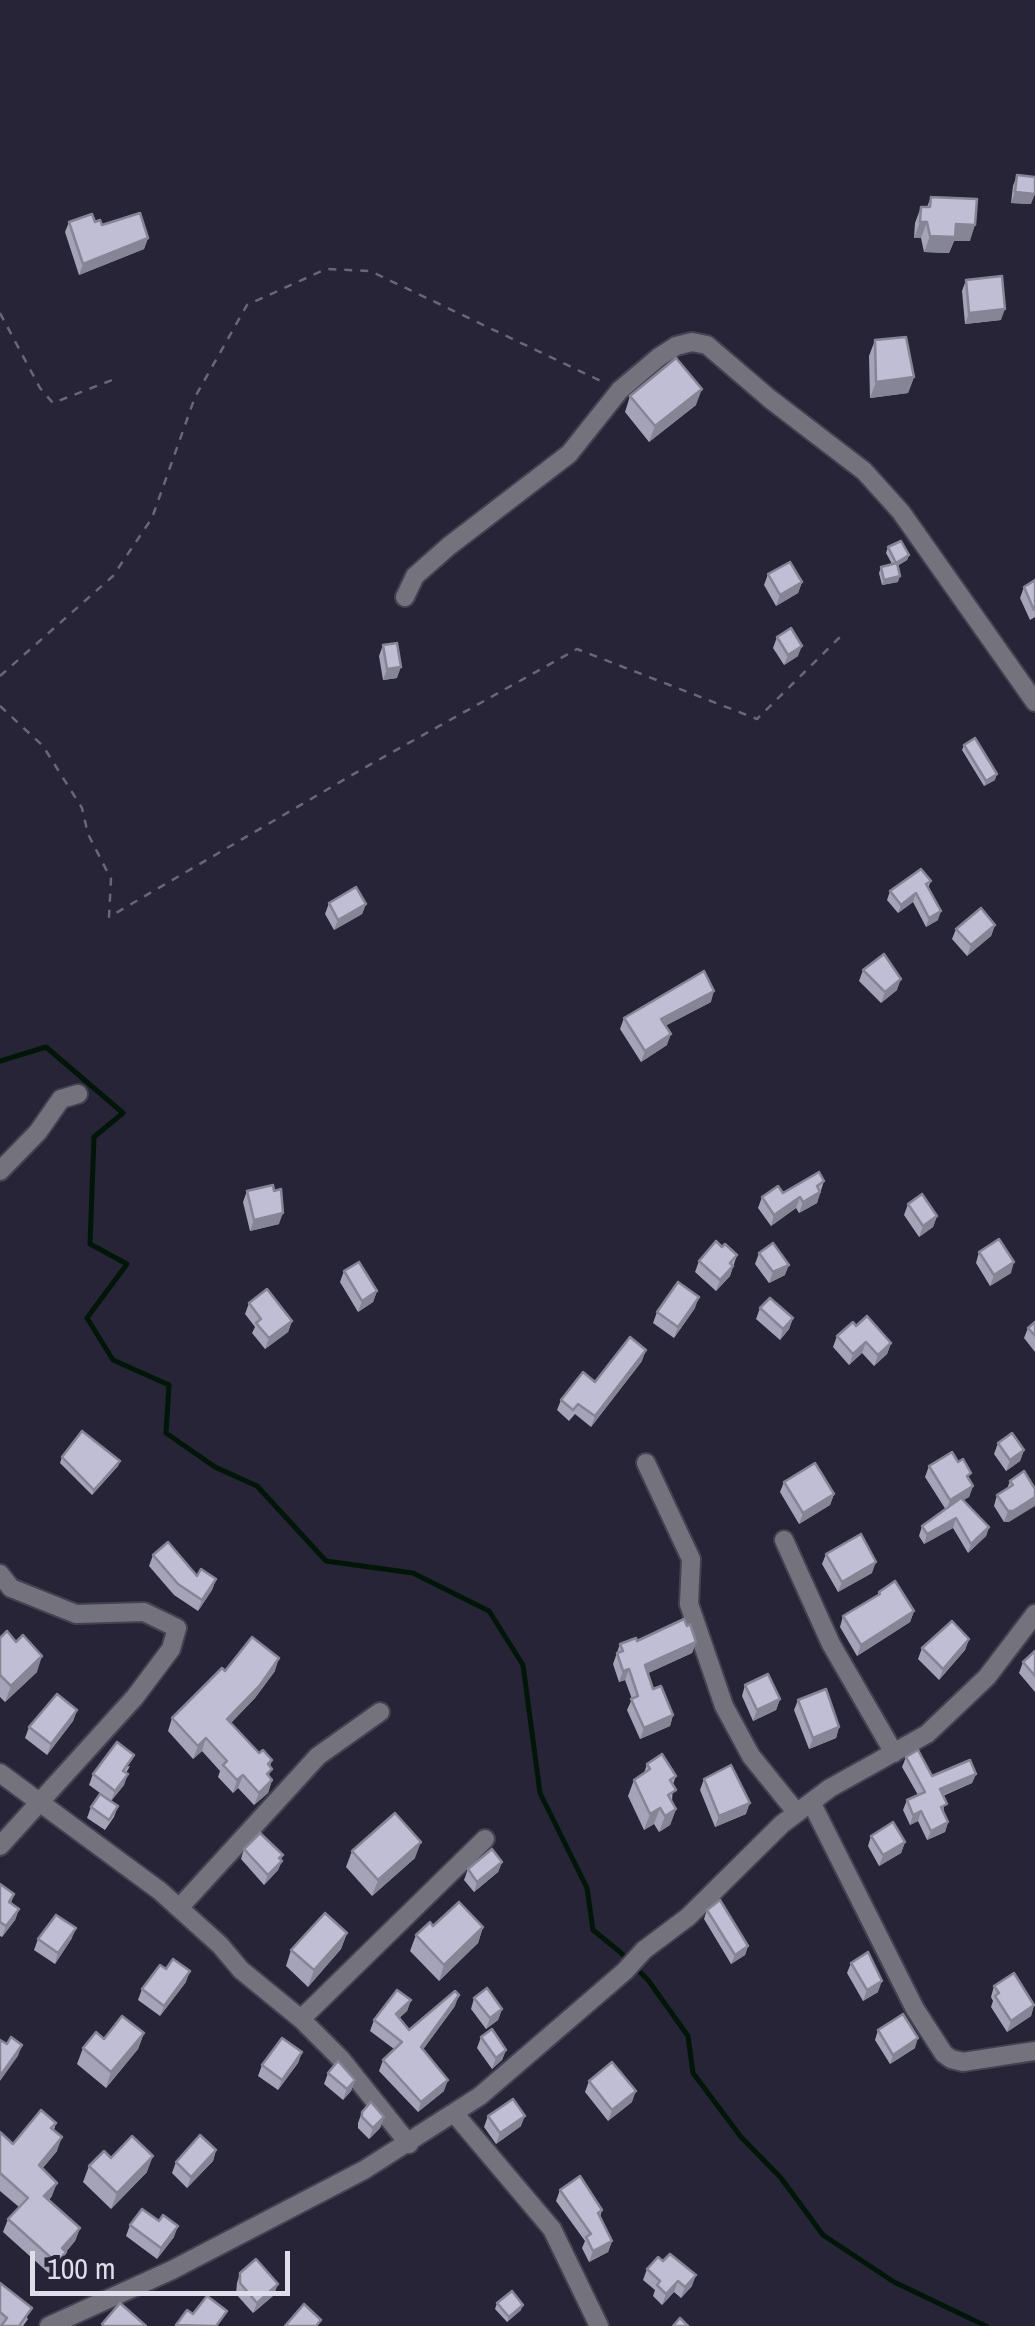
<!DOCTYPE html>
<style>
body{margin:0}
#map{position:relative;width:1035px;height:2326px;overflow:hidden;background:#262436;font-family:"Archivo Narrow",sans-serif}
canvas{display:block}
.scale{position:absolute;left:30px;top:2251px;width:260px;height:45px;box-sizing:border-box;border:5px solid #dedde9;border-top:0;padding-left:12px;font-size:30px;line-height:35px;white-space:nowrap;color:#dedde9;-webkit-text-stroke:8px #262436;paint-order:stroke}
</style>
<div id="map">
<canvas width="1035" height="2326"></canvas>
<div class="scale">100 m</div>
</div>
<script>
const context = document.querySelector('canvas').getContext('2d');
context.lineJoin = 'round';
function shape(rows) {
  const path = new Path2D();
  for (const r of rows) {
    path.moveTo(r[0], r[1]);
    for (let i = 2; i < r.length; i += 2) path.lineTo(r[i], r[i + 1]);
  }
  return path;
}
function stroke(path, color, width, dash) {
  context.strokeStyle = color;
  context.lineWidth = width;
  context.lineCap = dash ? 'butt' : 'round';
  context.setLineDash(dash || []);
  context.stroke(path);
}
function paint(path, color) {
  context.fillStyle = color;
  context.fill(path, 'evenodd');
}
const stream = shape([
 [0,1061,46,1047,123,1113,94,1137,90,1244,127,1264,87,1318,113,1360,169,1385,166,1433,215,1467,257,1486,326,1561,413,1573,489,1611,523,1665,540,1793,587,1888,593,1930,620,1952,648,1980,688,2036,693,2073,741,2137,781,2178,823,2235,894,2282,986,2326]
]);
const path = shape([
 [0,313,40,388,53,403,112,380],
 [0,676,113,576,152,518,195,397,247,305,326,269,370,271,605,383],
 [0,706,43,746,82,808,88,834,111,879,109,917,364,768,577,649,757,719,841,636]
]);
const minor = shape([
 [405,597,415,576,449,546,569,454,620,390,659,357,676,346,692,342,707,345,770,399,864,471,901,512,1035,702],
 [0,1171,38,1132,61,1099,78,1094],
 [646,1463,691,1559,689,1604,724,1706,751,1756,797,1813],
 [784,1540,831,1644,894,1753],
 [0,1574,11,1588,76,1614,144,1612,177,1628,171,1649,135,1697,0,1846],
 [0,1773,160,1891,220,1945,241,1970,301,2019,341,2059,409,2144],
 [811,1802,915,2009,944,2054,951,2059,963,2062,1035,2051],
 [179,1908,318,1756,380,1712],
 [301,2019,485,1839],
 [454,2113,552,2229,599,2326],
 [49,2326,172,2270,364,2170,480,2096,625,1971,644,1950,688,1917,782,1824,830,1788,927,1734,987,1677,1035,1614]
]);
const wall = shape([
 [1017,175,1031,204,1011,203,1013,186],
 [931,197,970,241,954,241,949,253,924,252,921,238,914,238,915,223,921,207,927,207],
 [69,222,95,222,102,225,148,238,144,249,79,275,65,232],
 [966,280,1001,320,965,324,962,291],
 [875,340,914,377,908,393,870,398,869,356],
 [630,396,696,405,649,442,625,412],
 [888,547,909,555,907,560,897,566,898,582,882,585,879,573,881,567,892,564,886,553],
 [768,574,802,582,798,593,776,606,764,585],
 [1035,580,1035,617,1030,620,1020,598,1024,587],
 [777,637,798,656,784,665,773,648],
 [383,645,397,678,383,680,379,656],
 [964,745,995,780,984,786,962,750],
 [931,881,928,888,938,920,926,927,913,902,898,913,887,900,890,891],
 [329,903,366,904,362,914,334,930,325,914],
 [995,925,991,936,967,956,952,939,956,929],
 [863,970,897,990,881,1003,859,981],
 [711,1002,665,1026,667,1045,641,1062,620,1029,624,1018],
 [824,1181,817,1203,799,1213,796,1208,771,1226,758,1208,762,1197],
 [247,1191,279,1224,250,1231,243,1202],
 [908,1204,937,1216,933,1227,919,1237,904,1215],
 [722,1247,737,1255,730,1276,716,1291,695,1272,699,1261],
 [979,1252,1011,1273,990,1286,976,1263],
 [759,1253,785,1275,769,1283,755,1264],
 [344,1271,377,1291,373,1302,358,1312,340,1282],
 [249,1303,292,1321,288,1332,265,1349,252,1333,255,1327,245,1314],
 [695,1308,674,1338,653,1323,657,1312],
 [760,1308,793,1318,789,1329,780,1340,756,1319],
 [1035,1322,1035,1352,1024,1338,1028,1328],
 [856,1326,891,1343,887,1354,874,1366,862,1353,849,1365,833,1347,837,1336],
 [642,1361,591,1427,575,1414,569,1421,557,1410,561,1400,595,1382],
 [998,1443,1024,1450,1020,1461,1006,1471,994,1454],
 [62,1457,120,1461,118,1466,92,1495,60,1463],
 [929,1466,969,1479,973,1486,969,1497,963,1500,989,1527,986,1536,968,1553,953,1528,924,1544,919,1536,922,1526,946,1510,925,1477],
 [1024,1471,1009,1522,1004,1522,994,1506,997,1495,1007,1489,1010,1481],
 [784,1482,834,1494,830,1505,799,1524,780,1492],
 [826,1554,872,1573,838,1592,822,1564],
 [153,1555,197,1576,216,1579,212,1590,198,1611,174,1595,149,1566],
 [879,1592,914,1611,910,1622,857,1656,840,1627,843,1616,877,1596],
 [0,1638,37,1672,5,1702,0,1697],
 [969,1639,965,1650,939,1680,918,1659,922,1648],
 [637,1641,696,1642,692,1653,648,1673,653,1689,673,1715,670,1726,640,1739,627,1710,632,1699,625,1680,619,1682,613,1664,620,1644],
 [1035,1651,1035,1692,1019,1673,1023,1662],
 [225,1671,275,1671,255,1698,231,1723,259,1753,272,1760,270,1766,269,1777,272,1780,268,1793,254,1805,238,1788,233,1793,218,1777,220,1771,202,1751,193,1759,168,1731,172,1718],
 [745,1685,780,1699,776,1710,753,1721,742,1696],
 [798,1700,839,1727,836,1738,809,1749,794,1710],
 [77,1710,73,1721,47,1755,25,1738,29,1727],
 [906,1757,932,1776,976,1774,972,1783,943,1796,944,1813,948,1822,945,1832,927,1840,918,1821,910,1825,903,1810,907,1800,918,1795,902,1767],
 [647,1764,676,1776,673,1784,672,1802,676,1809,670,1825,659,1832,654,1824,644,1830,628,1796,634,1780,644,1773],
 [130,1766,126,1773,124,1785,111,1801,89,1785,93,1774],
 [704,1779,746,1814,715,1827,700,1790],
 [118,1806,114,1817,105,1830,87,1818,91,1807],
 [871,1836,905,1842,901,1853,879,1866,868,1846],
 [244,1849,282,1861,278,1870,264,1885,241,1859],
 [352,1851,415,1858,372,1896,346,1867],
 [502,1862,498,1872,474,1892,464,1880,468,1869],
 [0,1884,14,1894,11,1903,19,1909,15,1920,2,1937,0,1936],
 [707,1910,748,1946,745,1955,731,1964,704,1919],
 [433,1926,483,1927,478,1943,439,1981,410,1951,416,1935],
 [347,1933,341,1949,308,1987,286,1966,291,1950],
 [72,1938,55,1964,34,1950,38,1939],
 [851,1963,878,1992,863,2001,847,1973],
 [186,1982,160,2016,138,2000,142,1989],
 [994,1986,1034,2005,1031,2016,1007,2032,991,2007,993,2001,991,1997],
 [474,1998,502,2009,498,2020,486,2029,471,2009],
 [411,2000,407,2011,399,2018,409,2030,455,2006,423,2049,444,2091,418,2112,379,2071,383,2060,394,2049,370,2031,374,2020],
 [878,2030,915,2048,890,2064,875,2040],
 [144,2033,138,2049,106,2088,77,2064,83,2048,104,2039],
 [481,2037,506,2050,502,2060,492,2069,477,2048],
 [302,2052,298,2063,278,2090,258,2076,262,2065],
 [328,2073,355,2080,351,2091,343,2100,324,2084],
 [589,2081,632,2102,608,2121,585,2092],
 [362,2112,384,2117,380,2128,369,2139,358,2128,358,2123],
 [488,2116,521,2126,496,2144,484,2127],
 [56,2123,54,2130,57,2151,42,2169,52,2196,49,2200,80,2228,75,2241,66,2252,62,2266,52,2276,3,2232,8,2219,19,2207,0,2191,0,2132,13,2144],
 [216,2150,213,2161,187,2188,172,2173,176,2162],
 [111,2158,147,2172,111,2209,83,2182,89,2166],
 [560,2190,602,2210,600,2217,612,2241,608,2252,589,2262,582,2248,585,2241,556,2201],
 [130,2225,174,2237,157,2259,126,2236],
 [647,2269,692,2286,681,2298,674,2292,662,2305,653,2296,655,2290,643,2280],
 [240,2273,274,2295,253,2313,236,2294,237,2283],
 [0,2283,28,2319,23,2326,0,2326],
 [497,2303,521,2310,507,2322,495,2309]
]);
const shadedWall = shape([
 [1015,192,1035,194,1031,204,1011,203],
 [920,222,927,222,921,238,914,238],
 [956,224,975,225,970,241,954,241,949,253,924,252,930,236],
 [148,238,144,249,79,275,83,264],
 [1005,309,1001,320,965,324,969,313],
 [914,377,908,393,870,398,876,382],
 [702,389,696,405,649,442,655,426],
 [909,555,907,560,894,568,896,563],
 [900,576,898,582,882,585,884,580],
 [802,582,798,593,776,606,780,595],
 [802,646,798,656,784,665,788,655],
 [401,667,397,678,383,680,387,669],
 [997,774,995,780,984,786,986,781],
 [916,893,913,902,898,913,901,905],
 [366,904,362,914,334,930,338,920],
 [941,911,938,920,926,927,929,918],
 [995,925,991,936,967,956,971,945],
 [901,979,897,990,881,1003,885,992],
 [714,991,711,1002,657,1030,661,1019],
 [671,1034,667,1045,641,1062,645,1051],
 [820,1192,817,1203,799,1213,803,1202],
 [800,1197,796,1208,771,1226,774,1215],
 [283,1213,279,1224,250,1231,254,1220],
 [937,1216,933,1227,919,1237,923,1226],
 [1014,1262,1011,1273,990,1286,994,1275],
 [789,1265,785,1275,769,1283,773,1272],
 [733,1266,730,1276,716,1291,720,1280],
 [377,1291,373,1302,358,1312,362,1301],
 [699,1297,695,1308,674,1338,678,1327],
 [793,1318,789,1329,780,1340,783,1329],
 [292,1321,288,1332,265,1349,269,1338],
 [866,1342,862,1353,849,1365,853,1354],
 [891,1343,887,1354,874,1366,878,1355],
 [646,1350,642,1361,591,1427,595,1416],
 [1024,1450,1020,1461,1006,1471,1010,1460],
 [120,1461,118,1466,92,1495,94,1490],
 [973,1486,969,1497,946,1511,950,1500],
 [834,1494,830,1505,799,1524,803,1513],
 [1035,1497,1035,1506,1009,1522,1004,1522,1008,1511],
 [956,1518,953,1528,924,1544,927,1534],
 [989,1527,986,1536,968,1553,971,1544],
 [876,1562,872,1573,838,1592,842,1582],
 [216,1579,212,1590,198,1611,202,1600],
 [914,1611,910,1622,857,1656,861,1645],
 [969,1639,965,1650,939,1680,943,1669],
 [696,1642,692,1653,642,1676,645,1665],
 [42,1656,37,1672,5,1702,11,1686],
 [279,1658,275,1671,255,1698,223,1731,227,1719],
 [629,1669,625,1680,619,1682,623,1671],
 [780,1699,776,1710,753,1721,757,1710],
 [77,1710,73,1721,47,1755,51,1744],
 [673,1715,670,1726,640,1739,644,1728],
 [839,1727,836,1738,809,1749,813,1738],
 [206,1738,202,1751,193,1759,198,1746],
 [128,1774,124,1785,111,1801,115,1791],
 [976,1774,972,1783,936,1798,940,1789],
 [243,1775,238,1788,233,1793,237,1780],
 [272,1780,268,1793,254,1805,259,1793],
 [750,1803,746,1814,715,1827,719,1816],
 [660,1808,654,1824,644,1830,650,1814],
 [676,1809,670,1825,659,1832,665,1816],
 [921,1811,918,1821,910,1825,913,1815],
 [948,1822,945,1832,927,1840,931,1831],
 [421,1842,415,1858,372,1896,378,1880],
 [905,1842,901,1853,879,1866,883,1855],
 [283,1855,278,1870,264,1885,268,1875],
 [502,1862,498,1872,474,1892,477,1882],
 [19,1909,15,1920,2,1937,6,1926],
 [483,1927,478,1943,439,1981,444,1965],
 [76,1928,72,1938,55,1964,58,1953],
 [347,1933,341,1949,308,1987,314,1970],
 [748,1946,745,1955,731,1964,735,1955],
 [190,1971,186,1982,160,2016,164,2006],
 [882,1981,878,1992,863,2001,867,1990],
 [459,1995,455,2006,417,2058,421,2047],
 [411,2000,407,2011,392,2025,396,2014],
 [1034,2005,1031,2016,1007,2032,1011,2021],
 [502,2009,498,2020,486,2029,490,2018],
 [144,2033,138,2049,106,2088,111,2072],
 [918,2038,915,2048,890,2064,893,2055],
 [22,2045,18,2056,0,2081,0,2076],
 [506,2050,502,2060,492,2069,496,2058],
 [302,2052,298,2063,278,2090,282,2080],
 [355,2080,351,2091,343,2100,347,2089],
 [448,2080,444,2091,418,2112,421,2102],
 [636,2091,632,2102,608,2121,612,2110],
 [525,2116,521,2126,496,2144,500,2133],
 [384,2117,380,2128,369,2139,373,2128],
 [62,2137,57,2151,34,2178,39,2165],
 [216,2150,213,2161,187,2188,191,2177],
 [153,2156,147,2172,111,2209,117,2193],
 [57,2183,52,2196,39,2209,44,2196],
 [178,2226,174,2237,157,2259,161,2248],
 [80,2228,75,2241,57,2262,62,2248],
 [612,2241,608,2252,589,2262,593,2251],
 [66,2252,62,2266,52,2276,57,2263],
 [696,2275,692,2286,681,2298,685,2287],
 [678,2281,674,2292,662,2305,666,2294],
 [278,2284,274,2295,253,2313,257,2303],
 [523,2305,521,2310,507,2322,509,2317]
]);
const building = shape([
 [1017,175,1035,177,1035,194,1015,192,1017,175],
 [931,197,977,199,975,225,956,224,955,237,930,236,927,222,920,222,921,207,930,207,931,197],
 [140,213,148,238,83,264,69,222,92,214,95,222,100,220,102,225,140,213],
 [1002,276,1005,309,969,313,966,280,1002,276],
 [906,337,914,377,876,382,875,340,906,337],
 [676,358,702,389,655,426,630,396,676,358],
 [901,541,909,555,896,563,888,547,901,541],
 [790,562,802,582,780,595,768,574,790,562],
 [897,563,900,576,884,580,881,567,897,563],
 [1035,580,1035,609,1034,610,1024,587,1035,580],
 [791,628,802,646,788,655,777,637,791,628],
 [397,643,401,667,387,669,383,645,397,643],
 [975,738,997,774,986,781,964,745,975,738],
 [921,869,931,881,926,884,941,911,929,918,916,893,901,905,890,891,921,869],
 [356,887,366,904,338,920,329,903,356,887],
 [981,908,995,925,971,945,956,929,981,908],
 [884,954,901,979,885,992,863,970,884,954],
 [704,971,714,991,661,1019,671,1034,645,1051,624,1018,704,971],
 [819,1172,824,1181,817,1186,820,1192,803,1202,800,1197,774,1215,762,1197,778,1186,783,1193,819,1172],
 [273,1185,274,1191,281,1189,283,1213,254,1220,247,1191,273,1185],
 [922,1194,937,1216,923,1226,908,1204,922,1194],
 [999,1239,1014,1262,994,1275,979,1252,999,1239],
 [716,1241,722,1247,725,1244,737,1255,730,1263,733,1266,720,1280,699,1261,716,1241],
 [773,1243,789,1265,773,1272,759,1253,773,1243],
 [359,1262,377,1291,362,1301,344,1271,359,1262],
 [678,1282,699,1297,678,1327,657,1312,678,1282],
 [267,1289,292,1321,269,1338,256,1323,261,1319,249,1303,267,1289],
 [770,1298,793,1318,783,1329,760,1308,770,1298],
 [867,1316,891,1343,878,1355,866,1342,853,1354,837,1336,853,1322,856,1326,867,1316],
 [1035,1322,1035,1336,1028,1328,1035,1322],
 [630,1337,646,1350,595,1416,578,1404,573,1410,561,1400,583,1372,595,1382,630,1337],
 [82,1431,120,1461,94,1490,62,1457,82,1431],
 [1012,1433,1024,1450,1010,1460,998,1443,1012,1433],
 [952,1452,958,1462,963,1459,971,1473,967,1476,973,1486,950,1500,929,1466,952,1452],
 [815,1463,834,1494,803,1513,784,1482,815,1463],
 [1024,1471,1035,1489,1035,1497,1013,1511,1008,1511,997,1495,1013,1485,1010,1481,1024,1471],
 [961,1498,989,1527,971,1544,956,1518,927,1534,922,1526,961,1498],
 [861,1534,876,1562,842,1582,826,1554,861,1534],
 [168,1542,197,1576,201,1569,216,1579,202,1600,178,1584,153,1555,168,1542],
 [895,1581,914,1611,861,1645,843,1616,880,1594,879,1592,895,1581],
 [684,1619,687,1626,690,1624,696,1642,645,1665,653,1689,661,1686,673,1715,644,1728,631,1699,638,1696,629,1669,623,1671,617,1653,623,1651,620,1644,636,1638,637,1641,684,1619],
 [952,1621,969,1639,943,1669,922,1648,952,1621],
 [7,1631,16,1642,23,1635,42,1656,11,1686,0,1675,0,1638,7,1631],
 [252,1637,279,1658,260,1685,227,1719,259,1753,263,1750,272,1760,268,1764,272,1769,267,1774,272,1780,259,1793,243,1775,237,1780,223,1765,227,1761,206,1738,198,1746,172,1718,222,1668,225,1671,252,1637],
 [1035,1651,1035,1676,1023,1662,1035,1651],
 [768,1674,780,1699,757,1710,745,1685,768,1674],
 [826,1689,839,1727,813,1738,798,1700,826,1689],
 [57,1694,77,1710,51,1744,29,1727,57,1694],
 [117,1742,134,1755,123,1771,128,1774,115,1791,93,1774,117,1742],
 [918,1750,932,1776,970,1760,976,1774,940,1789,947,1804,941,1807,948,1822,931,1831,921,1811,913,1815,907,1800,925,1792,906,1757,918,1750],
 [662,1754,676,1776,670,1780,676,1790,668,1795,676,1809,665,1816,660,1808,650,1814,634,1780,650,1769,647,1764,662,1754],
 [731,1765,750,1803,719,1816,704,1779,731,1765],
 [100,1794,118,1806,109,1820,91,1807,100,1794],
 [395,1813,421,1842,378,1880,352,1851,395,1813],
 [893,1822,905,1842,883,1855,871,1836,893,1822],
 [260,1833,283,1855,279,1858,282,1861,268,1875,244,1849,260,1833],
 [492,1849,502,1862,477,1882,468,1869,492,1849],
 [0,1884,14,1894,9,1902,19,1909,6,1926,0,1922,0,1884],
 [720,1900,748,1946,735,1955,707,1910,720,1900],
 [459,1902,483,1927,444,1965,416,1935,430,1922,433,1926,459,1902],
 [325,1913,347,1933,314,1970,291,1950,325,1913],
 [56,1915,76,1928,58,1953,38,1939,56,1915],
 [868,1952,882,1981,867,1990,851,1963,868,1952],
 [173,1959,190,1971,164,2006,142,1989,160,1965,166,1969,173,1959],
 [1014,1973,1034,2005,1011,2021,995,1996,999,1993,994,1986,1014,1973],
 [487,1988,502,2009,490,2018,474,1998,487,1988],
 [397,1990,411,2000,396,2014,409,2030,455,1991,459,1995,421,2047,448,2080,421,2102,383,2060,402,2042,374,2020,397,1990],
 [903,2014,918,2038,893,2055,878,2030,903,2014],
 [122,2016,144,2033,111,2072,83,2048,96,2032,104,2039,122,2016],
 [492,2029,506,2050,496,2058,481,2037,492,2029],
 [11,2037,22,2045,0,2076,0,2040,7,2044,11,2037],
 [282,2038,302,2052,282,2080,262,2065,282,2038],
 [338,2061,355,2080,347,2089,328,2073,338,2061],
 [612,2062,636,2091,612,2110,589,2081,612,2062],
 [513,2099,525,2116,500,2133,488,2116,513,2099],
 [371,2102,384,2117,373,2128,362,2117,362,2112,371,2102],
 [41,2110,56,2123,51,2128,62,2137,39,2165,57,2183,44,2196,80,2228,62,2248,66,2252,57,2263,8,2219,28,2198,0,2173,0,2132,13,2144,41,2110],
 [200,2135,216,2150,191,2177,176,2162,200,2135],
 [132,2136,153,2156,117,2193,89,2166,104,2151,111,2158,132,2136],
 [580,2176,602,2210,598,2213,612,2241,593,2251,586,2237,591,2234,560,2190,580,2176],
 [142,2209,159,2221,163,2215,178,2226,161,2248,130,2225,142,2209],
 [670,2254,696,2275,685,2287,678,2281,666,2294,657,2285,660,2281,647,2269,658,2257,663,2261,670,2254],
 [256,2259,278,2284,257,2303,240,2283,240,2273,256,2259],
 [0,2283,32,2308,19,2326,1,2326,7,2318,0,2312,0,2283],
 [512,2291,523,2305,509,2317,497,2303,512,2291],
 [207,2296,227,2311,216,2326,176,2325,187,2310,193,2314,207,2296],
 [120,2303,146,2326,104,2326,102,2324,120,2303],
 [304,2304,321,2320,316,2326,285,2326,304,2304],
 [680,2318,688,2326,673,2326,680,2318]
]);
stroke(stream, '#001707', 5);
stroke(minor, '#434253', 22);
stroke(path, '#696777', 2.5, [8, 8]);
stroke(minor, '#74737d', 18);
paint(wall, '#a5a3b7');
paint(shadedWall, '#868595');
paint(building, '#c0bed5');
stroke(building, '#868595', 2.5);
</script>
